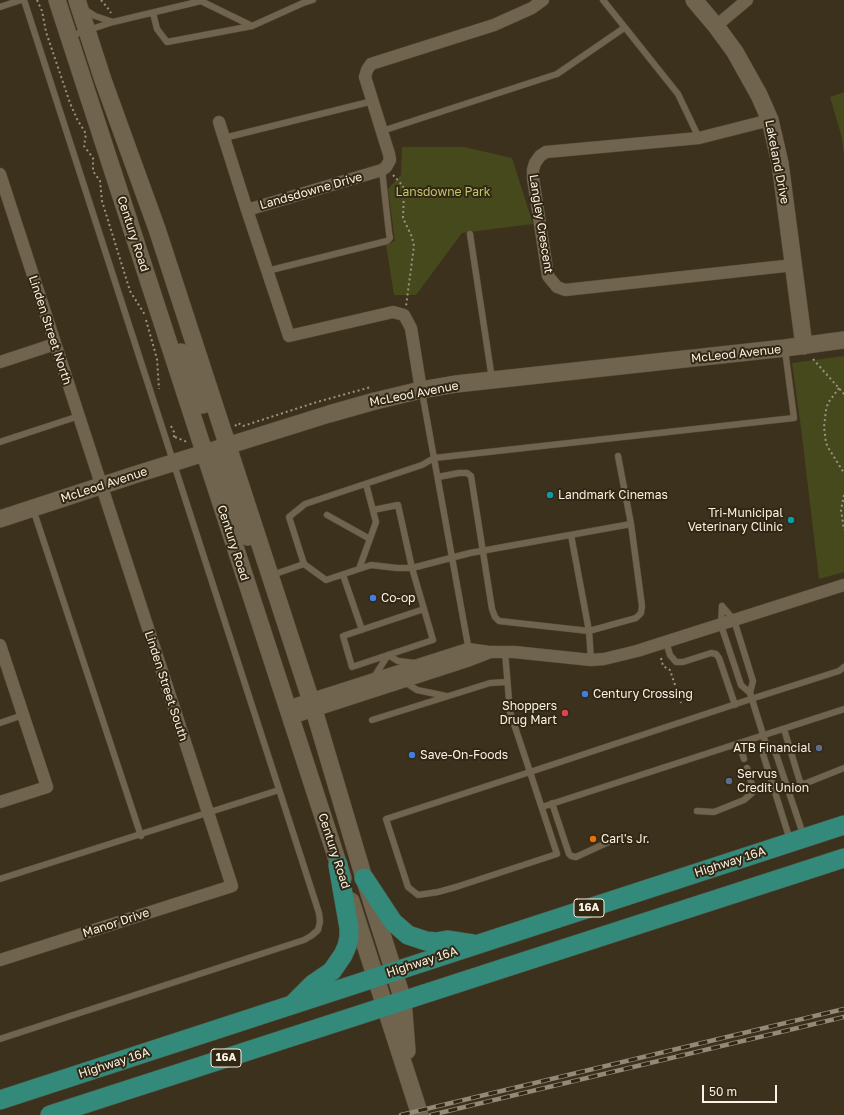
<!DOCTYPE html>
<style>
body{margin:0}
#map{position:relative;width:844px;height:1115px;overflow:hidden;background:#3c311d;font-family:"Golos Text",sans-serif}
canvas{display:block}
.scale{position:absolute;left:702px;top:1085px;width:75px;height:18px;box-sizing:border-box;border:2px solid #f8f1e4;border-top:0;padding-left:5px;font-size:12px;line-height:14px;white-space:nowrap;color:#f8f1e4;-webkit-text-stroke:3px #322713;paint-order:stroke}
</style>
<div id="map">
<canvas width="844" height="1115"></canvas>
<div class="scale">50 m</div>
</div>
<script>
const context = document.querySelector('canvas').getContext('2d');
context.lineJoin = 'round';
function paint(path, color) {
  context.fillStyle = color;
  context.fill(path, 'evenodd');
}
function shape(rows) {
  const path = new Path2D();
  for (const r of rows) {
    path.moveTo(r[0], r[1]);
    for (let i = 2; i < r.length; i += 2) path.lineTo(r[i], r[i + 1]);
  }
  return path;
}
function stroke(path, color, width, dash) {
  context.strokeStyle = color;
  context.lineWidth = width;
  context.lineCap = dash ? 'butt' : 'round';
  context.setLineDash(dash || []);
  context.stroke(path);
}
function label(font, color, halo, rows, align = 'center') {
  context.font = font + ' "Golos Text",sans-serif';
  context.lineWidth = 4;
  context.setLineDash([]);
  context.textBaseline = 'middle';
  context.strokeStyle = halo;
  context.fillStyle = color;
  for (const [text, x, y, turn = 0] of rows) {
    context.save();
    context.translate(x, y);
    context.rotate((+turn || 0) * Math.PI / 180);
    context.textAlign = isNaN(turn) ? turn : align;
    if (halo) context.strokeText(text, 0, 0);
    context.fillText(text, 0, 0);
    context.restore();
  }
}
const green = shape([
 [844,92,844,155,842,138,830,97],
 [402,147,464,147,512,158,533,224,462,233,416,295,394,295,386,245,395,241,388,189,401,175],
 [844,356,844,572,819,579,801,428,792,363]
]);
const path = shape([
 [37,0,42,11,46,32,70,103,77,119,86,134,84,146,93,158,93,171,100,181,102,201,130,291,145,315],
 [101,0,107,7,111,13],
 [393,175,403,186,404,191,403,218,412,237,414,246,406,306],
 [146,320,157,359,159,389],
 [813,359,844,394],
 [839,388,828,403,826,410,824,427,826,443,829,449,844,473],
 [171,426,174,432,174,438],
 [235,426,238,423,243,426,317,402,371,387],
 [175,437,187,442],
 [844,495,841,510,844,530],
 [661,658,663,666,670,670,681,703]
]);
const lane = shape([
 [603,0,678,94,699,138],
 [0,7,21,0],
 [84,9,95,16,113,22],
 [153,13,157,29,167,42,252,26,303,3,313,0],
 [70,36,113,22,201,1,252,26],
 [382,131,557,74,624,28],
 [224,138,373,101],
 [470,234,492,379],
 [267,271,387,241,390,238,389,233,382,170],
 [422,392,469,651],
 [0,442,79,416],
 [438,477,459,473,467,473,471,476,492,609,495,617,499,621,589,631,571,535],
 [33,509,141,836],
 [373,510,398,505,412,568,424,609,433,640,352,667,343,636,424,609],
 [327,515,370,539],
 [304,564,326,580,359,569,376,522,366,484],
 [359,569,371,565,397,568,412,568,470,553,631,524,618,456],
 [272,575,304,564,289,517,305,504,422,465,434,458,794,418,785,350],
 [343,575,362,630],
 [722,606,721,625,741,685,750,693,766,744,775,751,804,837],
 [722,606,734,620,753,681,750,693],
 [666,642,670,655,676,662,683,662,711,653,716,654,719,658,735,705],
 [505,652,510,712,530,772,557,854,456,887,438,892,418,895,408,887,386,819,530,772,751,699,839,671,844,667],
 [591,660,589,631,636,618,641,613,642,606,631,524],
 [374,677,388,655,398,661,415,663],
 [405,682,417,690,446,696],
 [372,720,490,683,507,682],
 [0,723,23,715],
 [784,729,800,782,804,784,844,768],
 [739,743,744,759],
 [766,744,763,754,790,840],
 [552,803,569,854,571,856,576,857,615,839],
 [542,807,844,709],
 [697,811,714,812,744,800,752,793,752,785,747,768],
 [0,879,279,790],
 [0,1039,304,940,311,936,318,930,320,922,319,913,24,0]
]);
const street = shape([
 [716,26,747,0],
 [770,120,699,138,546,152,540,156,535,163,533,170,533,178,548,276,557,287,565,290,794,265],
 [219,122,247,210,289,336,393,312,404,315,411,328,421,390],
 [0,174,232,886,0,960],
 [247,210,382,170,386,167,390,160,389,154,365,77,367,70,371,64,494,25,532,8,543,0],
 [0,362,55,344],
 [0,645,47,787,0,802],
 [287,707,468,649,489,652,514,652,591,660,604,659,637,651,844,585],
 [291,718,470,660,488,653]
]);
const secondary = shape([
 [57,0,343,878],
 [77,0,103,80,157,229,314,710,364,878,403,1000,407,1051],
 [694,0,716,26,735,52,759,95,770,120,780,163,804,346],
 [181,352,198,389,203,405],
 [216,460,221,468,234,506,248,537],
 [0,519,134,475,329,414,375,401,421,390,456,384,785,348,844,340],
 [351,901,420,1115]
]);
const primary = shape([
 [364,878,393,922,408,935,426,941,436,942,447,940,473,944],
 [294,1003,313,984,332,971,343,955,347,946,349,937,349,928,338,865],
 [0,1100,844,825],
 [50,1115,844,858]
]);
const rail = shape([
 [401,1115,844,1009],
 [431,1115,844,1017]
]);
const markers = [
 [550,495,4,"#0f9aa8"],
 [791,520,4,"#0f9aa8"],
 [373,598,4,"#3f7fe0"],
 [585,694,4,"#3f7fe0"],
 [565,713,4,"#e0444e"],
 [819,748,4,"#5c6f8a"],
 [412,755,4,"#3f7fe0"],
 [729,781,4,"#5c6f8a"],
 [593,839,4,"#e8710a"]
];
const shields = [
 [589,908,30],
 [226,1058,30]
];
const shieldNames = [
 ["16A",589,908],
 ["16A",226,1058]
];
const streetNames = [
 ["Lakeland Drive",777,162,79],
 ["Landsdowne Drive",311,191,-16],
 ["Langley Crescent",541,224,81],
 ["Century Road",133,234,72],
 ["Linden Street North",50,330,72],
 ["McLeod Avenue",736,354,-6],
 ["McLeod Avenue",414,394,-11],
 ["McLeod Avenue",104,485,-18],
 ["Century Road",233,543,72],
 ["Linden Street South",166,686,72],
 ["Century Road",334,851,72],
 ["Highway 16A",730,862,-18],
 ["Manor Drive",116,923,-18],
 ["Highway 16A",422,962,-18],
 ["Highway 16A",114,1063,-18]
];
const parkNames = [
 ["Lansdowne Park",443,192]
];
const poiNames = [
 ["Landmark Cinemas",558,495],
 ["Tri-Municipal",783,513,"right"],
 ["Veterinary Clinic",783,527,"right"],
 ["Co-op",381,598],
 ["Century Crossing",593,694],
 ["Shoppers",557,706,"right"],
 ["Drug Mart",557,720,"right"],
 ["ATB Financial",811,748,"right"],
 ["Save-On-Foods",420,755],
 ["Servus",737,774],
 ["Credit Union",737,788],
 ["Carl's Jr.",601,839]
];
paint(green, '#46491b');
stroke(lane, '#564d3b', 7);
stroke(street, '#564d3b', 13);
stroke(secondary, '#564d3b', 18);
stroke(primary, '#564d3b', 20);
stroke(path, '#9b9282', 2, [2, 3]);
stroke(lane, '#70644e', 6);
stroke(street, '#70644e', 12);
stroke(secondary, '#70644e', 17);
stroke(primary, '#33897a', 19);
stroke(rail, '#928978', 4.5);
stroke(rail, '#322713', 3, [9]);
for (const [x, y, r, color] of markers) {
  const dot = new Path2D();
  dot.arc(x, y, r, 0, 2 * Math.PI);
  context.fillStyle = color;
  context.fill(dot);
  stroke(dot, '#322713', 1.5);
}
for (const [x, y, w] of shields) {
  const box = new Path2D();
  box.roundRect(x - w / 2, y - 9, w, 18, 3);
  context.fillStyle = '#322713';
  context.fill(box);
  stroke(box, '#f8f1e4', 1);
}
label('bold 11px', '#f8f1e4', null, shieldNames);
label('12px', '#f8f1e4', '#322713', streetNames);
label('12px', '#bfc769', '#322713', parkNames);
label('12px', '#f8f1e4', '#322713', poiNames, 'left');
</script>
